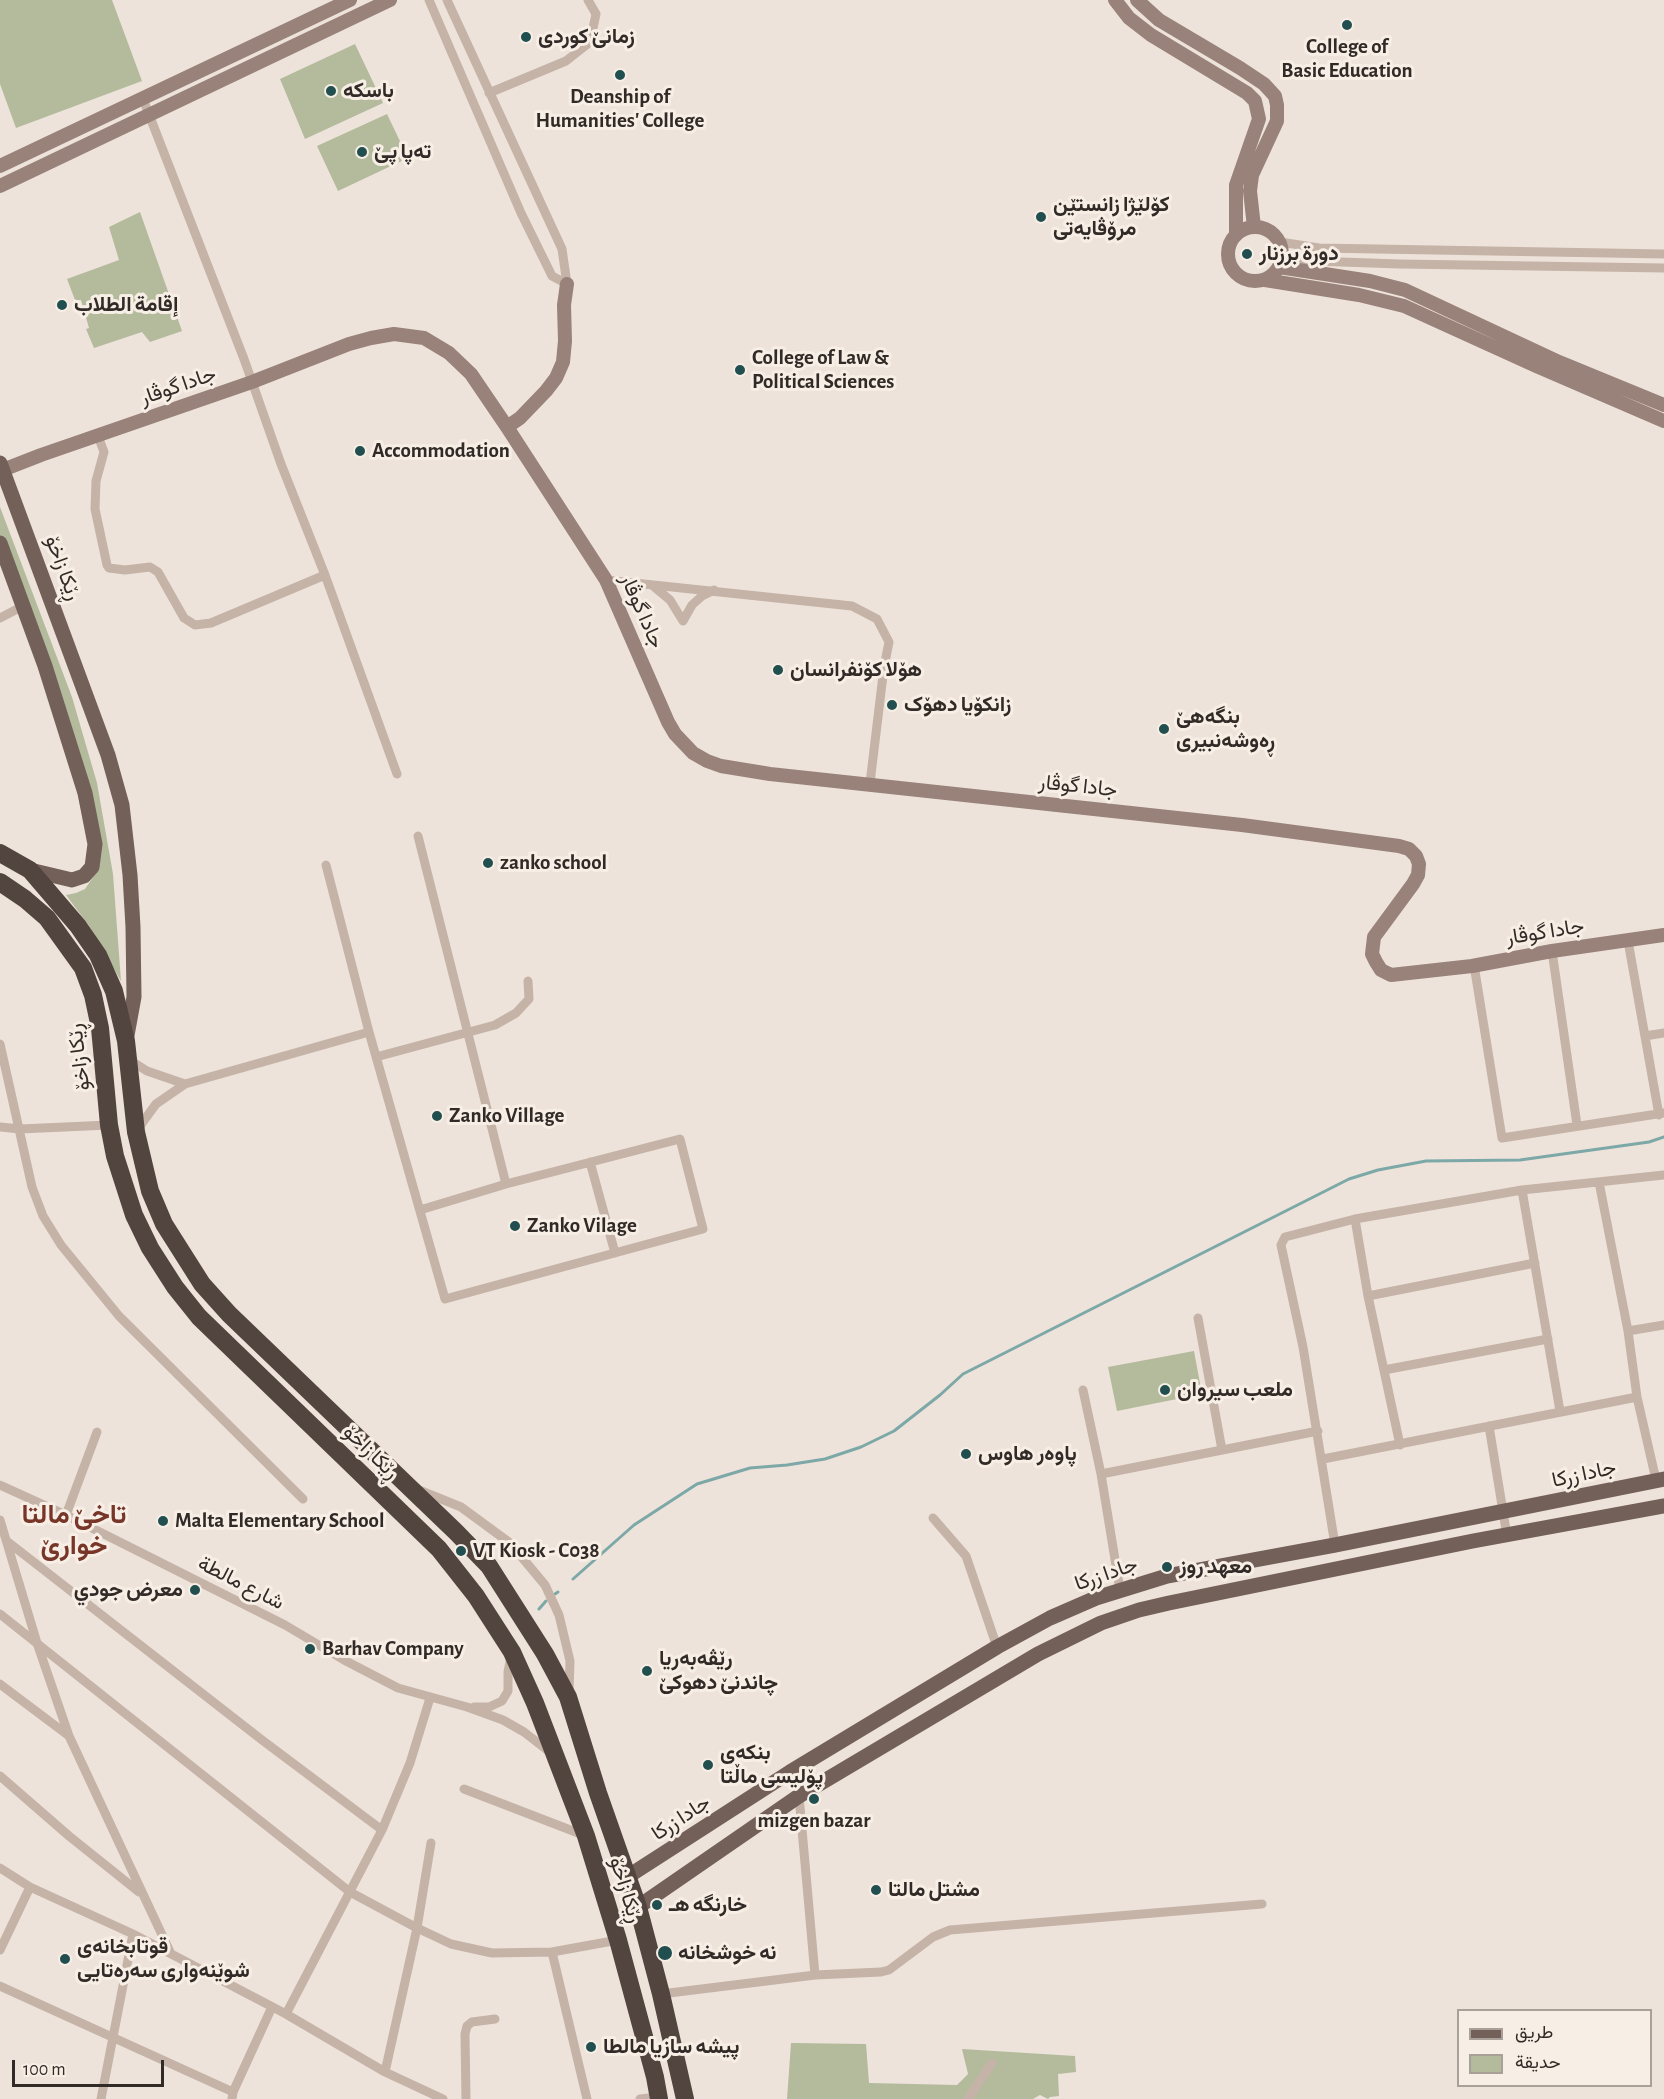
<!DOCTYPE html>
<meta charset="utf-8">
<style>
body{margin:0}
#map{position:relative;width:1664px;height:2099px;overflow:hidden;background:#eee3da;font-family:"Alegreya Sans",Vazirmatn,sans-serif}
canvas{display:block}
.legend{position:absolute;left:1457px;top:2009px;width:195px;height:78px;box-sizing:border-box;background:#f7eee5;border:2px solid #a8a099;margin:0;padding:8px 10px;list-style:none;font-size:18px;color:#322a27}
.legend li{display:flex;align-items:center;gap:12px;height:30px}
.legend b{width:30px;border:2px solid #a8a099}
.scale{position:absolute;left:12px;top:2060px;width:152px;height:27px;box-sizing:border-box;border:3px solid #322a27;border-top:0;padding-left:8px;font-size:18px;line-height:21px;white-space:nowrap;color:#322a27;-webkit-text-stroke:4px #f7eee5;paint-order:stroke}
</style>
<div id="map">
<canvas width="1664" height="2099"></canvas>
<ul class="legend">
<li><b style="height:8px;background:#736059"></b>طريق</li>
<li><b style="height:16px;background:#b3bb9c"></b>حديقة</li>
</ul>
<div class="scale">100 m</div>
</div>
<script>
const context = document.querySelector('canvas').getContext('2d');
context.lineJoin = 'round';
function paint(path, color) {
  context.fillStyle = color;
  context.fill(path, 'evenodd');
}
function shape(rows) {
  const path = new Path2D();
  for (const r of rows) {
    if (r.length === 3) {
      path.moveTo(r[0] + r[2], r[1]);
      path.arc(r[0], r[1], r[2], 0, 2 * Math.PI);
      continue;
    }
    path.moveTo(r[0], r[1]);
    for (let i = 2; i < r.length; i += 2) path.lineTo(r[i], r[i + 1]);
  }
  return path;
}
function stroke(path, color, width, dash) {
  context.strokeStyle = color;
  context.lineWidth = width;
  context.lineCap = dash ? 'butt' : 'round';
  context.setLineDash(dash || []);
  context.stroke(path);
}
function label(font, color, halo, rows, align = 'center') {
  context.font = font + ' "Alegreya Sans",Vazirmatn,sans-serif';
  context.lineWidth = 6;
  context.setLineDash([]);
  context.textBaseline = 'middle';
  context.strokeStyle = halo;
  context.fillStyle = color;
  for (const [text, x, y, turn = 0] of rows) {
    context.save();
    context.translate(x, y);
    context.rotate((+turn || 0) * Math.PI / 180);
    context.textAlign = isNaN(turn) ? turn : align;
    if (halo) context.strokeText(text, 0, 0);
    context.fillText(text, 0, 0);
    context.restore();
  }
}
const green = shape([
 [0,0,112,0,142,81,16,128,0,84],
 [355,44,383,103,305,139,280,79],
 [387,114,408,158,338,191,317,146],
 [140,212,182,331,150,342,142,332,94,348,86,329,89,328,81,300,75,300,67,279,119,260,109,227],
 [0,507,72,697,97,783,113,874,121,981,89,926,66,895,76,893,85,889,96,873,44,649,0,536],
 [1194,1351,1202,1394,1117,1411,1108,1367],
 [791,2043,866,2044,869,2083,957,2085,968,2074,962,2049,1075,2056,1076,2072,1058,2074,1059,2096,1050,2097,1048,2099,1040,2095,1033,2099,787,2099]
]);
const stream = shape([
 [573,1579,634,1525,697,1484,750,1468,787,1465,825,1459,861,1447,894,1431,940,1395,963,1374,1349,1179,1378,1170,1426,1161,1520,1160,1649,1142,1664,1137],
 [555,1594,558,1592],
 [539,1609,546,1601]
]);
const street = shape([
 [429,0,521,213,552,276,567,284],
 [447,0,562,249,567,284],
 [489,93,566,61,590,42,596,14,588,0],
 [143,99,244,359,281,464,325,575,397,774],
 [1280,242,1319,248,1664,254],
 [1282,260,1400,264,1664,268],
 [98,436,104,452,96,481,95,509,107,565,109,568,125,570,150,567,158,572,184,618,195,625,211,623,325,575],
 [606,580,852,606,877,619,889,642,884,667,870,783,874,786],
 [652,585,670,600,683,621,692,605,702,596,714,590],
 [0,618,23,606],
 [326,865,369,1032],
 [1628,941,1659,1115],
 [1552,951,1577,1125],
 [1474,965,1502,1138,1664,1113],
 [1645,1036,1664,1033],
 [0,1044,32,1187,43,1216,61,1245,119,1316,303,1499],
 [376,1057,495,1025,516,1013,529,999,528,981],
 [128,1059,147,1071,185,1084],
 [0,1127,20,1129,109,1125],
 [137,1130,156,1104,185,1084,369,1032,445,1299,703,1229,680,1139,506,1184,418,836],
 [590,1162,615,1253],
 [1599,1182,1628,1331,1637,1397,1656,1480],
 [1522,1190,1560,1411],
 [420,1210,506,1184],
 [1368,1296,1535,1263],
 [1198,1318,1222,1450],
 [1628,1331,1664,1325],
 [1384,1370,1548,1339],
 [1083,1390,1101,1474,1120,1590],
 [1489,1426,1507,1536],
 [1400,1445,1368,1296,1355,1219,1522,1190,1664,1175],
 [1323,1459,1637,1397],
 [1101,1474,1318,1431],
 [0,1485,66,1515,285,1625,344,1660,398,1688,467,1707,503,1720,524,1732,551,1753],
 [419,1490,461,1507,510,1543,545,1585,559,1615,570,1661,569,1692],
 [66,1515,97,1432],
 [933,1518,966,1556,997,1647],
 [0,1520,37,1643,69,1736,171,1954],
 [8,1542,262,1740,382,1830],
 [1335,1545,1303,1347,1281,1245,1285,1237,1355,1219],
 [0,1614,350,1892,417,1928,451,1944,492,1953,552,1952,618,1940],
 [0,1684,69,1736],
 [474,1707,489,1707,502,1701,508,1691,508,1672,511,1657],
 [0,1776,69,1836,139,1892],
 [464,1789,586,1836],
 [0,1868,30,1887,133,1934,286,2014,385,2072,443,2099],
 [0,1950,30,1887],
 [552,1952,587,2099],
 [815,1975,881,1972,889,1970,933,1937,950,1930,1262,1904],
 [0,1986,233,2092],
 [661,1994,815,1975,799,1796],
 [286,2014,382,1830,410,1763,430,1698],
 [385,2072,417,1928,431,1843],
 [101,2099,133,1934],
 [232,2099,233,2092,272,2007],
 [466,2099,465,2034,467,2026,472,2022,495,2019],
 [640,2099,658,2097],
 [968,2099,992,2063]
]);
const secondary = shape([
 [1115,0,1129,18,1151,35,1247,93,1255,101,1259,119,1236,185,1236,235],
 [1137,0,1159,20,1240,68,1264,84,1275,96,1277,105,1277,121,1252,175,1250,191,1254,227],
 [0,166,350,0],
 [0,186,390,0],
 [1255,254,27],
 [1279,267,1370,281,1405,290,1559,362,1664,405],
 [1265,280,1359,295,1404,306,1536,366,1664,421],
 [567,284,564,305,565,341,563,362,556,378,546,391,520,418,507,427,606,580,668,722,675,734,693,753,707,761,721,766,770,774,1242,825,1399,846,1409,849,1416,856,1419,864,1418,875,1413,884,1374,937,1372,954,1376,962,1381,970,1391,975,1472,966,1552,951,1664,935],
 [0,471,41,455,252,382,349,344,371,338,394,334,424,338,449,353,471,374,507,427]
]);
const primary = shape([
 [0,463,108,755,122,805,130,875,133,927,134,997,126,1041],
 [0,543,45,666,85,793,95,844,92,867,84,876,72,880,30,870],
 [627,1877,790,1772,997,1647,1050,1618,1096,1598,1167,1576,1335,1545,1664,1479],
 [638,1907,799,1796,1038,1654,1101,1623,1139,1610,1169,1603,1473,1541,1664,1506]
]);
const highway = shape([
 [0,853,30,870,78,926,98,955,114,991,126,1041,136,1132,150,1191,164,1224,202,1284,229,1314,456,1532,489,1566,545,1654,568,1697,598,1793,638,1907,661,1994,685,2099],
 [0,882,25,899,47,918,83,968,93,995,100,1028,109,1125,115,1156,134,1215,150,1248,175,1287,199,1317,439,1549,476,1596,512,1652,535,1703,586,1836,618,1940,655,2077,659,2099]
]);
const markers = [
 [1347,25,6,"#214f4f"],
 [526,37,6,"#214f4f"],
 [620,75,6,"#214f4f"],
 [331,91,6,"#214f4f"],
 [362,152,6,"#214f4f"],
 [1041,217,6,"#214f4f"],
 [1247,254,6,"#214f4f"],
 [62,305,6,"#214f4f"],
 [740,370,6,"#214f4f"],
 [360,451,6,"#214f4f"],
 [778,670,6,"#214f4f"],
 [892,705,6,"#214f4f"],
 [1164,729,6,"#214f4f"],
 [488,863,6,"#214f4f"],
 [437,1116,6,"#214f4f"],
 [515,1226,6,"#214f4f"],
 [1165,1390,6,"#214f4f"],
 [966,1454,6,"#214f4f"],
 [163,1521,6,"#214f4f"],
 [461,1551,6,"#214f4f"],
 [1167,1567,6,"#214f4f"],
 [195,1590,6,"#214f4f"],
 [310,1649,6,"#214f4f"],
 [647,1671,6,"#214f4f"],
 [708,1765,6,"#214f4f"],
 [814,1799,6,"#214f4f"],
 [876,1890,6,"#214f4f"],
 [657,1905,6,"#214f4f"],
 [665,1953,8,"#214f4f"],
 [65,1959,6,"#214f4f"],
 [591,2047,6,"#214f4f"]
];
const poiNames = [
 ["زمانێ کوردی",538,37],
 ["College of",1347,47,"center"],
 ["Basic Education",1347,71,"center"],
 ["باسکە",343,91],
 ["Deanship of",620,97,"center"],
 ["Humanities' College",620,121,"center"],
 ["تەپا پێ",374,152],
 ["كۆلێژا زانستێن",1053,205],
 ["مرۆڤایەتی",1053,229],
 ["دورة برزنار",1259,254],
 ["إقامة الطلاب",74,305],
 ["College of Law &",752,358],
 ["Political Sciences",752,382],
 ["Accommodation",372,451],
 ["هۆلا كۆنفرانسان",790,670],
 ["زانکۆیا دهۆک",904,705],
 ["بنگه‌هێ",1176,717],
 ["ڕه‌وشه‌نبیرى",1176,741],
 ["zanko school",500,863],
 ["Zanko Village",449,1116],
 ["Zanko Vilage",527,1226],
 ["ملعب سيروان",1177,1390],
 ["پاوەر هاوس",978,1454],
 ["Malta Elementary School",175,1521],
 ["VT Kiosk - C038",473,1551],
 ["معهد روز",1179,1567],
 ["معرض جودي",183,1590,"right"],
 ["Barhav Company",322,1649],
 ["رێڤەبەریا",659,1659],
 ["چاندنێ دهوکێ",659,1683],
 ["بنکەی",720,1753],
 ["پۆلیسی ماڵتا",720,1777],
 ["mizgen bazar",814,1821,"center"],
 ["مشتل مالتا",888,1890],
 ["خارنگه هـ",669,1905],
 ["قوتابخانەی",77,1947],
 ["شوێنەواری سەرەتایی",77,1971],
 ["نه خوشخانه",678,1953],
 ["پيشه سازيا مالطا",603,2047]
];
const streetNames = [
 ["جادا گوڤار",178,386,-19],
 ["ڕێکا زاخۆ",63,568,70],
 ["جادا گوڤار",642,611,66],
 ["جادا گوڤار",1078,786,6],
 ["جادا گوڤار",1545,932,-9],
 ["ڕێکا زاخۆ",79,1057,-97],
 ["ڕێکا زاخۆ",371,1452,44],
 ["جادا زرکا",1584,1474,-12],
 ["جادا زرکا",1106,1574,-19],
 ["شارع مالطة",241,1583,27],
 ["جادا زرکا",681,1818,-33],
 ["ڕێکا زاخۆ",626,1890,73]
];
const districtNames = [
 ["تاخێ مالتا",74,1515],
 ["خوارێ",74,1546]
];
paint(green, '#b3bb9c');
stroke(stream, '#7ca8a7', 3);
stroke(street, '#c5b3a7', 9);
stroke(secondary, '#988279', 14);
stroke(primary, '#736059', 15);
stroke(highway, '#52443f', 18);
for (const [x, y, r, color] of markers) {
  const dot = new Path2D();
  dot.arc(x, y, r, 0, 2 * Math.PI);
  context.fillStyle = color;
  context.fill(dot);
  stroke(dot, '#f7eee5', 2);
}
label('bold 21px', '#322a27', '#f7eee5', poiNames, 'left');
label('21px', '#322a27', '#f7eee5', streetNames);
label('bold 27px', '#783629', '#f7eee5', districtNames);
</script>
